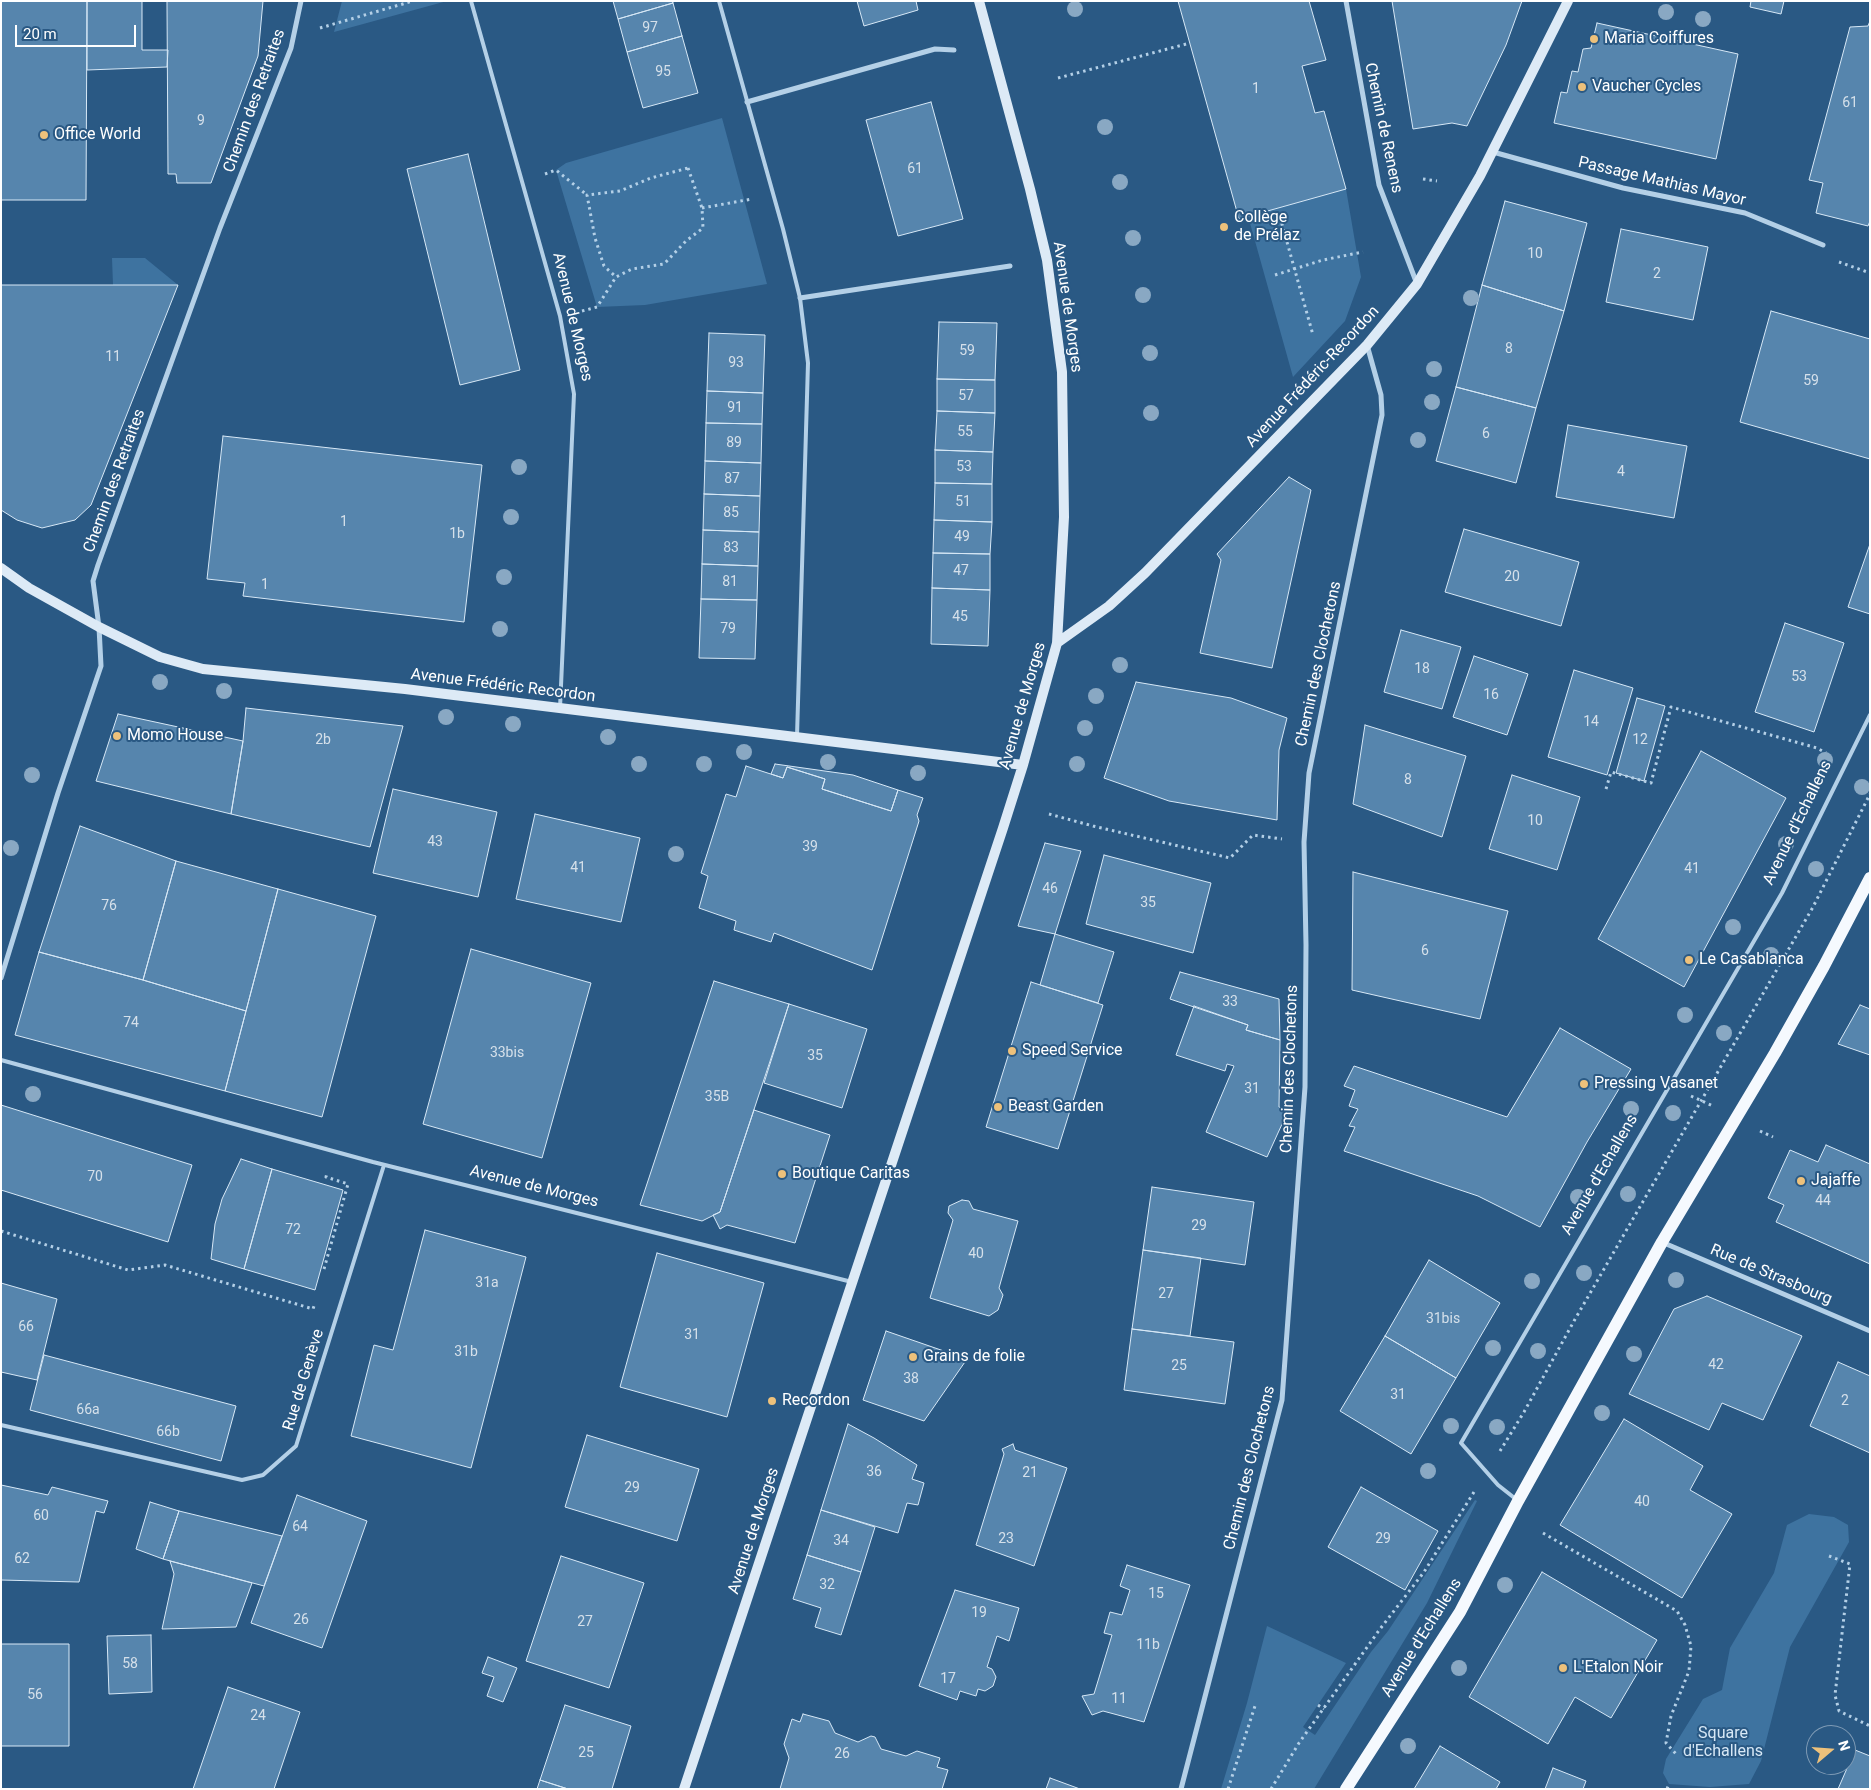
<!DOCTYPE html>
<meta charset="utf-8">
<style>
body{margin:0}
#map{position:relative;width:1871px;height:1790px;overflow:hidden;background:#2a5984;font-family:Roboto,sans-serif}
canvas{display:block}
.frame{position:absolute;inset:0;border:2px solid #fff;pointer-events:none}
.north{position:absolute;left:1806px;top:1725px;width:50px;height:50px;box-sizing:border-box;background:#2a5984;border:1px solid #7f9bb5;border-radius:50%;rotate:72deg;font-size:14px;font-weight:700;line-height:20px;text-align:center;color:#fff}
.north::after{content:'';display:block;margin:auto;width:18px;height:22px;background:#edc17b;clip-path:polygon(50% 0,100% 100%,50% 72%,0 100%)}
.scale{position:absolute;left:15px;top:25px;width:121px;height:22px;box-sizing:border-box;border:2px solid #fff;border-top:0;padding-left:6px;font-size:15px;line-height:18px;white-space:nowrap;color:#fff;-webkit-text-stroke:4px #2a5984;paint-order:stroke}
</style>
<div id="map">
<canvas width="1871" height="1790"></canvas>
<div class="frame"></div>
<div class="north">N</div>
<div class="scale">20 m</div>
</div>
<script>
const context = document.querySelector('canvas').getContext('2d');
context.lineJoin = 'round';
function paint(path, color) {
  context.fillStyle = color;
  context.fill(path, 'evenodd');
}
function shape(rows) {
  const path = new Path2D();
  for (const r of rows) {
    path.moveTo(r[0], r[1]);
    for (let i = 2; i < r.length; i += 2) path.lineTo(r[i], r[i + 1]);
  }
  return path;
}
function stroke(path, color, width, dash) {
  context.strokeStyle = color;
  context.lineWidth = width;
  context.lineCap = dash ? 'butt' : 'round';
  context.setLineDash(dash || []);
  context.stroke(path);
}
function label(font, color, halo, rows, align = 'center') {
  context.font = font + ' Roboto,sans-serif';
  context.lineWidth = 4;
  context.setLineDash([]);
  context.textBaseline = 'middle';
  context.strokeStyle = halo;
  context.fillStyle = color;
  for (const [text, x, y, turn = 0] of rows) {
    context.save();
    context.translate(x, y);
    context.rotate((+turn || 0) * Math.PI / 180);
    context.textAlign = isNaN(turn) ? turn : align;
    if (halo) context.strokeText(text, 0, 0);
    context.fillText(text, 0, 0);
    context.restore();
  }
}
const green = shape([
 [342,1,447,1,334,32],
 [722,118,767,284,645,305,597,307,556,170,566,163],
 [1346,189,1361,277,1345,321,1293,377,1248,216],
 [112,258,145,258,178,285,113,285],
 [1475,1500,1477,1501,1427,1603,1314,1789,1221,1789,1247,1703,1267,1626,1346,1663,1303,1727,1315,1735,1371,1652,1388,1631],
 [1809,1514,1834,1517,1848,1525,1849,1542,1790,1647,1761,1761,1749,1784,1710,1787,1669,1784,1663,1773,1666,1759,1703,1699,1722,1690,1730,1648,1774,1573,1787,1525]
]);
const building = shape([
 [1,1,87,1,86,200,1,200,1,1],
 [87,1,142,1,142,50,168,50,167,67,87,70,87,1],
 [167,1,263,1,258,56,211,183,177,183,176,174,168,174,167,1],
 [613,1,672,1,673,3,618,19,613,1],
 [857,1,916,1,918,10,864,26,857,1],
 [1178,1,1309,1,1326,60,1302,66,1315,113,1324,111,1346,189,1239,219,1178,1],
 [1392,1,1522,1,1506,45,1467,126,1452,123,1413,129,1392,1],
 [1751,1,1784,1,1781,14,1750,7,1751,1],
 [673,3,682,36,627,52,618,19,673,3],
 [1870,21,1870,221,1868,226,1816,213,1823,183,1809,180,1850,27,1868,26,1870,21],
 [1597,23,1738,54,1716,159,1554,123,1561,92,1567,93,1572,71,1578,72,1583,49,1591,48,1597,23],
 [682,36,698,93,643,108,627,52,682,36],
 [931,102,963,219,898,236,866,120,931,102],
 [468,154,520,370,460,385,407,169,468,154],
 [1505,201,1587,223,1564,311,1482,285,1505,201],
 [1621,229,1708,247,1693,320,1606,302,1621,229],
 [1,285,178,285,91,505,75,520,42,528,17,520,1,510,1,285],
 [1482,285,1564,311,1536,408,1456,387,1482,285],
 [1771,311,1870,339,1870,459,1740,422,1771,311],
 [939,322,997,323,995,380,937,379,939,322],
 [709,333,765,335,763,393,707,391,709,333],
 [937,379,995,380,995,413,937,411,937,379],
 [1456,387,1536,408,1516,483,1436,461,1456,387],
 [707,391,763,393,762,424,706,423,707,391],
 [937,411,995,413,993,452,935,450,937,411],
 [706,423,762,424,761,463,705,461,706,423],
 [1568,425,1687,446,1674,518,1556,497,1568,425],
 [223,436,482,465,464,622,243,596,245,583,207,579,223,436],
 [935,450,993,452,992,484,935,483,935,450],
 [705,461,761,463,760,496,704,494,705,461],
 [1289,477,1311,490,1272,668,1200,653,1221,560,1217,554,1289,477],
 [935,483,992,484,992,522,934,520,935,483],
 [704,494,760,496,759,532,703,530,704,494],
 [934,520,992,522,990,554,933,553,934,520],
 [1464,529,1579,562,1561,626,1445,592,1464,529],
 [703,530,759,532,758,566,702,564,703,530],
 [1870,544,1870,614,1848,607,1870,544],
 [933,553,990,554,990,590,932,588,933,553],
 [702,564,758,566,757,600,701,599,702,564],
 [932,588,990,590,988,646,931,644,932,588],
 [701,599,757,600,755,659,699,658,701,599],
 [1785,623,1844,643,1814,732,1755,712,1785,623],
 [1401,630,1461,647,1442,709,1384,692,1401,630],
 [1474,656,1528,674,1507,735,1453,717,1474,656],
 [1574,670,1633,688,1607,775,1548,757,1574,670],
 [1136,682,1231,698,1287,718,1279,750,1277,820,1169,801,1104,778,1136,682],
 [1637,698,1665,706,1644,781,1616,773,1637,698],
 [246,708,403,726,370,847,231,814,243,741,246,708],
 [118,714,243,741,231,814,96,781,118,714],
 [1365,725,1466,756,1442,837,1353,804,1365,725],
 [1701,751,1786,798,1684,987,1598,939,1701,751],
 [775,764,853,775,898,790,891,811,822,789,825,779,787,767,783,778,771,774,775,764],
 [746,766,783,778,787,767,825,779,822,789,891,811,898,790,923,798,917,815,919,821,872,970,774,933,771,942,734,930,736,921,699,908,708,876,701,873,726,794,736,797,746,766],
 [1512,775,1580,797,1557,870,1489,849,1512,775],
 [393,789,497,812,478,897,373,873,393,789],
 [535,814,640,838,621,922,516,899,535,814],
 [80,826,176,861,143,980,39,952,80,826],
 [1045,843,1081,851,1055,934,1018,926,1045,843],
 [1104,855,1211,883,1193,953,1086,924,1104,855],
 [176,861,278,889,246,1011,143,980,176,861],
 [1353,872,1508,911,1480,1019,1352,990,1353,872],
 [278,889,376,916,322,1117,225,1091,278,889],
 [1055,934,1114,952,1098,1003,1040,985,1055,934],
 [471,949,591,983,542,1158,423,1124,471,949],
 [39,952,143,980,246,1011,225,1091,15,1035,39,952],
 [1180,972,1279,999,1280,1040,1246,1030,1248,1025,1170,999,1180,972],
 [714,981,789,1004,720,1212,702,1221,640,1205,714,981],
 [1031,982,1103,1005,1058,1149,986,1127,1031,982],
 [789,1004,867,1029,842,1108,764,1083,789,1004],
 [1860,1005,1870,1009,1870,1055,1838,1044,1860,1005],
 [1194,1006,1248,1025,1246,1030,1280,1040,1279,1107,1288,1111,1267,1157,1206,1132,1234,1066,1227,1064,1225,1071,1176,1055,1194,1006],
 [1560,1028,1631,1069,1587,1142,1540,1227,1478,1196,1344,1151,1355,1127,1349,1126,1358,1109,1349,1106,1355,1090,1344,1086,1354,1066,1507,1117,1560,1028],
 [1,1105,192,1165,168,1242,1,1190,1,1105],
 [754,1110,830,1135,795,1243,727,1225,720,1229,713,1215,720,1212,754,1110],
 [1826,1145,1870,1164,1870,1264,1776,1222,1784,1205,1768,1198,1790,1150,1818,1162,1826,1145],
 [241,1159,272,1169,244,1269,211,1259,215,1224,222,1199,241,1159],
 [272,1169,343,1190,315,1290,244,1269,272,1169],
 [1152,1187,1254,1202,1245,1265,1143,1250,1152,1187],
 [962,1200,969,1201,973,1209,1018,1221,999,1288,1003,1295,998,1310,989,1316,930,1298,953,1220,948,1213,949,1206,962,1200],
 [425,1230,526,1257,471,1468,351,1436,374,1345,393,1350,425,1230],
 [1143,1250,1201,1258,1190,1336,1132,1329,1143,1250],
 [657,1253,764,1283,727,1417,620,1387,657,1253],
 [1429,1260,1500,1303,1456,1378,1385,1336,1429,1260],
 [1,1283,57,1299,37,1380,1,1372,1,1283],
 [1707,1296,1802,1336,1763,1420,1722,1403,1709,1430,1629,1394,1674,1309,1707,1296],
 [1132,1329,1234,1342,1225,1404,1124,1390,1132,1329],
 [886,1331,967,1359,924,1421,863,1400,886,1331],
 [1385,1336,1456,1378,1411,1454,1340,1411,1385,1336],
 [44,1355,236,1406,221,1461,30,1410,44,1355],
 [1838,1362,1870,1376,1870,1453,1810,1426,1838,1362],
 [1624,1419,1703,1466,1690,1490,1732,1514,1682,1598,1560,1525,1624,1419],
 [848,1424,874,1438,917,1465,912,1479,924,1483,918,1505,907,1503,898,1533,821,1510,848,1424],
 [587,1435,699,1469,677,1541,565,1507,587,1435],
 [1013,1444,1015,1450,1067,1468,1034,1566,976,1545,1004,1454,1002,1449,1013,1444],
 [1,1485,48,1495,52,1487,108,1501,104,1513,96,1511,79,1582,1,1580,1,1485],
 [1361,1487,1438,1531,1405,1590,1328,1547,1361,1487],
 [297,1495,367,1521,322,1648,251,1623,297,1495],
 [150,1502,179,1511,163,1559,136,1549,150,1502],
 [821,1510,875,1527,861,1572,807,1555,821,1510],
 [179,1511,282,1536,264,1586,163,1559,179,1511],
 [807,1555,861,1572,841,1635,815,1627,821,1608,793,1599,807,1555],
 [561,1556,644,1583,609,1688,526,1661,561,1556],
 [170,1561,252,1583,236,1627,162,1629,174,1574,170,1561],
 [1127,1565,1190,1585,1144,1722,1103,1711,1092,1715,1082,1696,1094,1694,1112,1635,1104,1633,1110,1612,1122,1615,1130,1590,1120,1586,1127,1565],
 [1542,1572,1657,1640,1611,1718,1575,1697,1548,1744,1469,1697,1542,1572],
 [955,1590,1019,1608,1009,1641,997,1636,987,1667,992,1669,996,1677,993,1686,985,1691,978,1689,976,1696,960,1691,957,1700,919,1686,955,1590],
 [151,1635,152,1692,109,1694,107,1636,151,1635],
 [1,1644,69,1644,69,1746,1,1746,1,1644],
 [488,1657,517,1668,503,1702,487,1696,494,1677,482,1673,488,1657],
 [228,1687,300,1712,274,1789,193,1789,228,1687],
 [565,1705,631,1726,612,1789,568,1789,540,1780,565,1705],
 [803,1714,829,1721,835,1733,858,1742,871,1736,875,1737,881,1749,906,1756,917,1751,940,1758,937,1767,948,1770,942,1789,780,1789,789,1758,784,1744,792,1719,800,1722,803,1714],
 [1440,1746,1500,1782,1496,1789,1414,1789,1440,1746],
 [1855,1750,1870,1756,1870,1789,1838,1789,1855,1750],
 [1553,1768,1586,1781,1583,1789,1545,1789,1553,1768],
 [1050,1778,1080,1789,1046,1789,1050,1778],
 [540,1780,568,1789,537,1789,540,1780]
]);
const path = shape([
 [320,28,413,1],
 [1058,78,1190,43],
 [688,168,702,208,703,228,686,241,664,264,632,269,616,277,604,266,595,238,587,195,620,191,651,178,688,168],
 [545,174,556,170,587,195],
 [1423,179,1437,181],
 [702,208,752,199],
 [1280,217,1313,335],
 [1839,262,1870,273],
 [1275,275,1323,260,1363,252],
 [582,311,597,307,616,277],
 [1606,789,1611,772,1651,783,1671,707,1817,748,1826,753],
 [1049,814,1093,826,1230,858,1253,835,1282,839],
 [1691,1096,1713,1106],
 [1760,1131,1773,1137],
 [1,1231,128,1270,165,1265,313,1309,314,1306],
 [324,1269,348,1184,326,1177,327,1173],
 [1500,1451,1524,1412,1574,1321,1813,907,1870,794],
 [1543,1533,1677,1611,1685,1625,1691,1646,1689,1671,1671,1716,1666,1743,1676,1754],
 [1829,1556,1850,1564,1835,1695,1839,1711,1870,1726],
 [1318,1705,1324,1709],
 [1228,1789,1255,1706],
 [1271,1789,1299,1743,1380,1629,1424,1572,1474,1492],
 [1667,1789,1669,1784]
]);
const lane = shape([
 [471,1,560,316,574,394,560,708],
 [719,1,783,229,800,298,808,363,797,736],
 [1,1060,373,1162,852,1282],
 [1,1425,242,1480,263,1475,296,1446,384,1165],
 [1517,1500,1498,1485,1461,1443,1782,893,1870,715]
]);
const street = shape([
 [1346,1,1379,185,1417,284],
 [747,102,935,49,954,50],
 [1493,152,1623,188,1745,213,1823,245],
 [800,298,1010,266],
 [1,978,58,793,101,666,99,627,93,581,98,565,220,228,291,48,301,1],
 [1664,1243,1870,1331],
 [1181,1789,1282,1400,1305,1087,1306,945,1304,842,1309,773,1382,415,1381,395,1367,345]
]);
const secondary = shape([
 [1,568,29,588,99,627,160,657,203,669,405,689,1023,765],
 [1057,643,1109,606,1145,573,1367,345,1417,284,1480,176,1568,1],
 [684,1789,1003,828,1023,765,1057,643,1064,517,1062,372,1047,260,1030,189,979,1]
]);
const primary = shape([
 [1346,1789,1460,1612,1518,1501,1662,1242,1775,1053,1824,966,1870,878]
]);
const trees = [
 [1075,9],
 [1666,12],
 [1703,19],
 [1105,127],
 [1120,182],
 [1133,238],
 [1143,295],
 [1471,298],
 [1150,353],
 [1434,369],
 [1432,402],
 [1151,413],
 [1418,440],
 [519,467],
 [511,517],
 [504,577],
 [500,629],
 [1120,665],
 [160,682],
 [224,691],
 [1096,696],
 [446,717],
 [513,724],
 [1085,728],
 [608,737],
 [744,752],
 [1825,760],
 [828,762],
 [639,764],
 [704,764],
 [1077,764],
 [918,773],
 [32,775],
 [1862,787],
 [1786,844],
 [11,848],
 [676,854],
 [1816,869],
 [1733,927],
 [1771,955],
 [1685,1015],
 [1724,1033],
 [33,1094],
 [1631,1109],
 [1673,1113],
 [1628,1194],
 [1578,1197],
 [1584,1273],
 [1676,1280],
 [1532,1281],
 [1493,1348],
 [1538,1351],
 [1634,1354],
 [1602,1413],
 [1451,1426],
 [1497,1427],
 [1428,1471],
 [1505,1585],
 [1459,1668],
 [1408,1746]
];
const markers = [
 [1594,39,5,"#edc17b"],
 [1582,87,5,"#edc17b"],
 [44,135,5,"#edc17b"],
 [1224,227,5,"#edc17b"],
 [117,736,5,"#edc17b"],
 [1689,960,5,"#edc17b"],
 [1012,1051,5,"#edc17b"],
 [1584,1084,5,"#edc17b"],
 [998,1107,5,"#edc17b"],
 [782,1174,5,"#edc17b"],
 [1801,1181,5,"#edc17b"],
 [913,1357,5,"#edc17b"],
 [772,1401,5,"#edc17b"],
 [1563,1668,5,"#edc17b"]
];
const numberNames = [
 ["97",650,28],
 ["95",663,72],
 ["1",1256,89],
 ["61",1850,103],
 ["9",201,121],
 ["61",915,169],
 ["10",1535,254],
 ["2",1657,274],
 ["8",1509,349],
 ["59",967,351],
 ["11",113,357],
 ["93",736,363],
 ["59",1811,381],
 ["57",966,396],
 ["91",735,408],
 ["55",965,432],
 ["6",1486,434],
 ["89",734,443],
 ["53",964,467],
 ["4",1621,472],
 ["87",732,479],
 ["51",963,502],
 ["85",731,513],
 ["1",344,522],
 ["1b",457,534],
 ["49",962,537],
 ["83",731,548],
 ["47",961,571],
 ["20",1512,577],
 ["81",730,582],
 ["1",265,585],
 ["45",960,617],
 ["79",728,629],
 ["18",1422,669],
 ["53",1799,677],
 ["16",1491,695],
 ["14",1591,722],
 ["2b",323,740],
 ["12",1640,740],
 ["8",1408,780],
 ["10",1535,821],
 ["43",435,842],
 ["39",810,847],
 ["41",578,868],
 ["41",1692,869],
 ["46",1050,889],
 ["35",1148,903],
 ["76",109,906],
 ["6",1425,951],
 ["33",1230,1002],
 ["74",131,1023],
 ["33bis",507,1053],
 ["35",815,1056],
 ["31",1252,1089],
 ["35B",717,1097],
 ["70",95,1177],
 ["44",1823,1201],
 ["29",1199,1226],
 ["72",293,1230],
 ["40",976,1254],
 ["31a",487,1283],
 ["27",1166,1294],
 ["31bis",1443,1319],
 ["66",26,1327],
 ["31",692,1335],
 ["31b",466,1352],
 ["42",1716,1365],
 ["25",1179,1366],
 ["38",911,1379],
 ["31",1398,1395],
 ["2",1845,1401],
 ["66a",88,1410],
 ["66b",168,1432],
 ["36",874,1472],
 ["21",1030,1473],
 ["29",632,1488],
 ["40",1642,1502],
 ["60",41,1516],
 ["64",300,1527],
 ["23",1006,1539],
 ["29",1383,1539],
 ["34",841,1541],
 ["62",22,1559],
 ["32",827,1585],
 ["15",1156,1594],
 ["19",979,1613],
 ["26",301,1620],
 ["27",585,1622],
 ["11b",1148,1645],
 ["58",130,1664],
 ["17",948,1679],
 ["56",35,1695],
 ["11",1119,1699],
 ["24",258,1716],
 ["25",586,1753],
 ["26",842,1754]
];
const poiNames = [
 ["Maria Coiffures",1604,39],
 ["Vaucher Cycles",1592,87],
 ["Office World",54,135],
 ["Collège",1234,218],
 ["de Prélaz",1234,236],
 ["Momo House",127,736],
 ["Le Casablanca",1699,960],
 ["Speed Service",1022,1051],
 ["Pressing Vasanet",1594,1084],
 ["Beast Garden",1008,1107],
 ["Boutique Caritas",792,1174],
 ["Jajaffe",1811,1181],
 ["Grains de folie",923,1357],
 ["Recordon",782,1401],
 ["L'Etalon Noir",1573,1668]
];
const streetNames = [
 ["Chemin des Retraites",255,101,-70],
 ["Chemin de Renens",1383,128,78],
 ["Passage Mathias Mayor",1662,182,13],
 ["Avenue de Morges",1067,307,82],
 ["Avenue de Morges",572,317,77],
 ["Avenue Frédéric-Recordon",1313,377,-47],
 ["Chemin des Retraites",115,481,-70],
 ["Chemin des Clochetons",1319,664,-78],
 ["Avenue Frédéric Recordon",503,686,7],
 ["Avenue de Morges",1023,706,-74],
 ["Avenue d'Echallens",1798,823,-64],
 ["Chemin des Clochetons",1290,1069,-88],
 ["Avenue d'Echallens",1600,1175,-60],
 ["Avenue de Morges",534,1187,14],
 ["Rue de Strasbourg",1771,1275,23],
 ["Rue de Genève",304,1380,-73],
 ["Chemin des Clochetons",1250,1468,-76],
 ["Avenue de Morges",754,1531,-72],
 ["Avenue d'Echallens",1422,1638,-58]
];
const parkNames = [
 ["Square",1723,1734],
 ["d'Echallens",1723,1752]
];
paint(green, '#3e73a0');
paint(building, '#5685ad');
stroke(building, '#d7e8f6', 1);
stroke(path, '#b4d0e7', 3, [2.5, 4]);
stroke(lane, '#b4d0e7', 4);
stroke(street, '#b4d0e7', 5);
stroke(secondary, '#ddeaf6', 10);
stroke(primary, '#f5f9fe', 12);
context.fillStyle = '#89a8c3';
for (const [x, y] of trees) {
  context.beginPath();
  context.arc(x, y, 8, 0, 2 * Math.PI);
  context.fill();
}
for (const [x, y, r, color] of markers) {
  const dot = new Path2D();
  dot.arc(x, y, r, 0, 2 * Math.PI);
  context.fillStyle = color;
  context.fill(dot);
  stroke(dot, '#2a5984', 2);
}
label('14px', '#d5e0ea', null, numberNames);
label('16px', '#fff', '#2a5984', poiNames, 'left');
label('16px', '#fff', '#2a5984', streetNames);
label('16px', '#d7e8f6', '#2a5984', parkNames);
</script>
